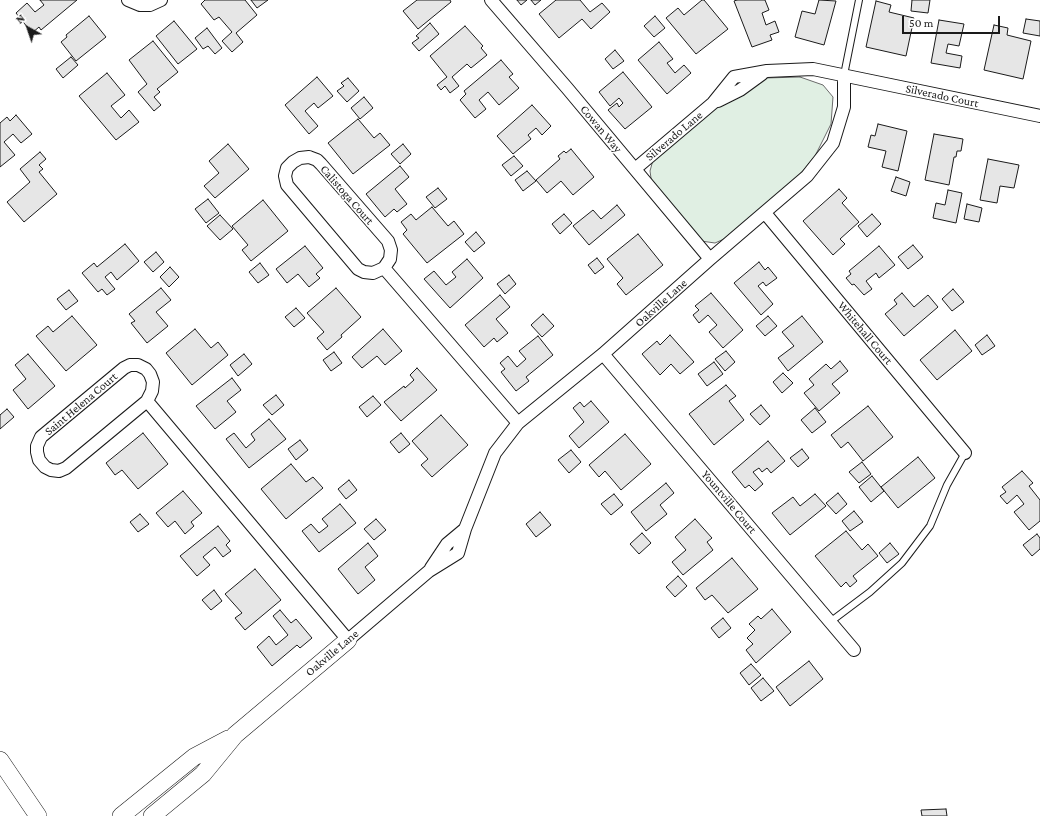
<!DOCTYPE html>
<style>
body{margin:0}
#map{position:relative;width:1040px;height:816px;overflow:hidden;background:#fff;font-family:"Crimson Pro",serif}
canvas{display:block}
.north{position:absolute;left:8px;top:8px;width:40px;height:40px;-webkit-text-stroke:3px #fff;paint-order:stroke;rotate:320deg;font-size:11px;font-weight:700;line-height:16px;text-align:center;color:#1a1a1a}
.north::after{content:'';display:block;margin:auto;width:14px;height:18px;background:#1a1a1a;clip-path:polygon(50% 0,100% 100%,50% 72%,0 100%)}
.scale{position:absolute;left:902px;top:16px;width:98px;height:18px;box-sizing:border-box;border:2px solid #1a1a1a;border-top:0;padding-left:5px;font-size:12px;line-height:14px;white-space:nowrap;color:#1a1a1a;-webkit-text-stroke:3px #fff;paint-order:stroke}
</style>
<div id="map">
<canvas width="1040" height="816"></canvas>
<div class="north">N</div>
<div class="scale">50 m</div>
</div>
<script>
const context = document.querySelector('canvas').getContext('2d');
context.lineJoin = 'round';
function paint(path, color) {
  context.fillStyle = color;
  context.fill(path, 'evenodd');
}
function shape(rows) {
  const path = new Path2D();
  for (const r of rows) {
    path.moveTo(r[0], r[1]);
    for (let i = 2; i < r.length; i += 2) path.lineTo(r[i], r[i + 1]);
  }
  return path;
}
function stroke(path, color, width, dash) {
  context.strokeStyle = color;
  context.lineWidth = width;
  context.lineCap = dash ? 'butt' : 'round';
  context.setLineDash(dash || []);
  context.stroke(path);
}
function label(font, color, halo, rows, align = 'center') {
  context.font = font + ' "Crimson Pro",serif';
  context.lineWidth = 3;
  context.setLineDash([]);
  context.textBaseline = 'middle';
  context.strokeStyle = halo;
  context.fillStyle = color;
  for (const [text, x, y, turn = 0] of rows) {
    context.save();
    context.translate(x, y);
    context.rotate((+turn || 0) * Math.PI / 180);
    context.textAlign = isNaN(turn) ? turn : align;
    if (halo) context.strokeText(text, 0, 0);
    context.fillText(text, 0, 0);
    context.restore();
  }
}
const green = shape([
 [800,77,823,85,833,97,831,124,815,156,796,179,724,239,715,243,701,241,652,185,650,171,653,160,717,107,765,78,800,77]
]);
const building = shape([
 [40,0,77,0,41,30,39,27,32,33,16,13,27,3,35,12,44,5,40,0],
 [205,0,245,0,257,15,236,33,243,42,232,52,222,41,232,32,219,17,214,20,201,4,205,0],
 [251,0,268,0,257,8,251,0],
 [417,0,450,0,451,2,418,29,403,11,417,0],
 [517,0,527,0,521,5,517,0],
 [531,0,541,0,535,5,531,0],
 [556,0,580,0,590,12,602,3,610,12,591,29,582,19,559,38,539,14,556,0],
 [702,0,704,0,728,29,696,54,666,18,678,8,684,15,702,0],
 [737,0,765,0,769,10,762,13,766,25,775,21,779,32,770,35,772,40,752,47,734,1,737,0],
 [819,0,836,1,824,45,795,37,802,11,815,14,819,0],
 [912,0,930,0,928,13,911,11,912,0],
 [876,1,891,5,889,12,914,18,906,56,866,47,876,1],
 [89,16,106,37,76,61,61,42,67,37,66,35,89,16],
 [655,16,665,28,654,37,644,26,655,16],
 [1026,19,1040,21,1040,36,1023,33,1026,19],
 [939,20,964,24,959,46,948,44,946,53,962,56,960,68,931,63,939,20],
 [174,21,197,49,178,64,156,36,174,21],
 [430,23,439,34,419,51,412,43,419,38,416,36,430,23],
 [994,25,1008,28,1007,35,1031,41,1023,79,984,70,994,25],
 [465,26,483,46,481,48,487,55,471,68,467,64,452,77,459,86,450,93,445,86,441,90,437,85,447,77,430,56,465,26],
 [207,28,222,48,215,54,208,46,203,49,195,38,207,28],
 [153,41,178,72,157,89,160,92,154,97,161,105,154,111,138,92,147,84,129,60,153,41],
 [659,42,673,59,667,63,675,73,684,65,691,73,667,94,638,60,659,42],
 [615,50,624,61,613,69,605,59,615,50],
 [71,57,78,65,63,78,56,69,71,57],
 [501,60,513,74,509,77,519,88,499,105,488,92,479,100,486,109,475,118,460,100,466,94,464,91,501,60],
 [623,72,652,107,625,129,608,110,617,103,619,107,623,103,619,98,610,106,599,92,623,72],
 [107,73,125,95,111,106,121,118,129,110,139,122,116,140,79,96,107,73],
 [317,77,333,96,318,108,314,103,305,111,318,126,309,134,285,105,317,77],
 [348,78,359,91,347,102,337,91,344,86,341,83,348,78],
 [364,97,373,108,360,119,351,108,364,97],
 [532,105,551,126,542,135,536,128,528,135,531,139,513,154,497,136,532,105],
 [16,115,32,134,21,143,13,134,4,142,15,155,0,167,0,123,7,117,10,121,16,115],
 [358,119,374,138,380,133,390,145,353,174,328,143,358,119],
 [878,124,907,131,898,171,882,167,886,151,868,147,871,135,875,136,878,124],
 [934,134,963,139,961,151,957,151,956,157,954,157,949,185,925,180,934,134],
 [228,144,249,169,215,198,204,186,219,173,209,161,228,144],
 [403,144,411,154,400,164,391,154,403,144],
 [571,149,594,177,573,195,561,181,547,193,536,180,560,159,558,156,564,151,566,153,571,149],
 [40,152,46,159,39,165,43,169,39,172,57,194,24,222,7,202,30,182,20,169,40,152],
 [514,156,523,166,511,176,502,165,514,156],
 [988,159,1019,165,1014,188,1000,186,997,203,980,200,988,159],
 [400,166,409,177,395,189,407,204,397,212,394,209,385,217,366,194,400,166],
 [527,171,536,181,523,191,515,180,527,171],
 [896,177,910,182,906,196,891,191,896,177],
 [438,188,447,199,435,208,426,197,438,188],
 [839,189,847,198,842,203,859,222,840,239,845,244,833,255,803,221,839,189],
 [948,190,962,193,956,223,933,218,936,203,945,205,948,190],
 [208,199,219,213,206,223,195,209,208,199],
 [263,200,288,231,251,261,242,250,248,245,232,226,263,200],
 [967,204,982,208,979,222,964,219,967,204],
 [617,205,625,215,589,245,573,226,593,210,601,219,617,205],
 [432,207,448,226,454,221,464,234,427,263,403,234,407,230,401,222,411,214,416,220,432,207],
 [564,214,572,223,560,234,552,224,564,214],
 [872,214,881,224,867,237,858,226,872,214],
 [220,215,233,229,220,240,207,226,220,215],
 [476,232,485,243,474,252,465,242,476,232],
 [638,234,663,265,626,295,617,284,623,278,607,259,638,234],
 [125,244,139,261,117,280,111,272,105,277,115,289,107,295,102,289,98,292,82,273,94,263,97,267,125,244],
 [913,245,923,257,908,269,898,257,913,245],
 [305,246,323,268,316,274,320,278,309,287,298,274,287,283,276,269,305,246],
 [879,246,895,265,879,278,876,273,866,281,872,289,864,295,854,284,852,285,846,278,851,274,849,271,879,246],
 [156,252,164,262,153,272,144,262,156,252],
 [597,258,604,267,595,274,588,265,597,258],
 [467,259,483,278,450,308,424,279,434,271,446,285,456,277,452,272,467,259],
 [759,262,765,270,768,267,777,278,766,286,763,282,758,286,773,304,761,315,734,283,759,262],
 [260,263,269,275,258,283,249,272,260,263],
 [170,267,179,277,169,287,160,277,170,267],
 [509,275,516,284,505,294,497,284,509,275],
 [161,288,171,300,156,312,168,326,147,343,131,323,135,321,129,314,161,288],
 [336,288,361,317,341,335,342,337,327,350,317,338,324,332,307,313,336,288],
 [953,289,964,302,952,311,942,299,953,289],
 [69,290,78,301,66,310,57,299,69,290],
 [711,293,743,330,723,348,709,332,717,325,708,315,699,323,693,315,699,310,695,306,711,293],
 [902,293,914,307,928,295,938,307,904,336,885,314,897,304,894,300,902,293],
 [500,295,510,307,496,319,508,333,497,342,494,338,484,347,465,325,500,295],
 [296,308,305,318,294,327,285,317,296,308],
 [543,314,554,326,542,337,531,325,543,314],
 [72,316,97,345,66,371,36,336,48,326,53,332,72,316],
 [768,316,777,326,765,336,756,326,768,316],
 [802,316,823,342,788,371,778,358,794,346,782,332,802,316],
 [195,329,211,348,218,342,228,355,192,385,166,353,195,329],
 [383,329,402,351,385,365,377,356,362,368,352,357,383,329],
 [955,330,972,351,937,380,920,360,955,330],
 [670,335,694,362,680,374,671,364,660,375,642,354,657,341,660,345,670,335],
 [987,335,995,346,982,355,975,345,987,335],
 [538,336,553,355,526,377,529,381,516,391,501,372,505,369,500,363,508,356,517,367,526,359,519,351,538,336],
 [726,351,735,362,725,371,715,359,726,351],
 [334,352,342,363,331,371,323,360,334,352],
 [28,354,55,386,28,409,13,390,26,379,15,365,28,354],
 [244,354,252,364,238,376,230,365,244,354],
 [840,361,848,371,832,384,840,393,819,411,804,393,814,385,809,379,826,364,831,369,840,361],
 [714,362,723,374,707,386,698,374,714,362],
 [417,368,437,390,401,421,384,402,404,386,405,388,414,380,410,375,417,368],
 [783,373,793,383,782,393,773,382,783,373],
 [232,378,241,390,227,401,236,412,215,429,196,406,232,378],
 [726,385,736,396,729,401,744,420,714,445,689,414,726,385],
 [276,395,284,405,272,415,263,405,276,395],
 [373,396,381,405,367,417,359,407,373,396],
 [591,401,609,422,579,448,569,436,584,422,573,408,580,402,584,407,591,401],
 [761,405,770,416,760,425,750,414,761,405],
 [868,406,893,437,863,461,848,442,841,448,831,435,868,406],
 [815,408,826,422,812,433,801,420,815,408],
 [7,409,14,417,0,429,0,415,7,409],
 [441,415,468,445,432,477,421,465,428,459,412,441,441,415],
 [269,419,286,439,249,468,226,439,234,433,246,448,255,440,251,434,269,419],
 [143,433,168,464,138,489,122,470,115,475,106,463,143,433],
 [401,433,410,444,399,453,390,442,401,433],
 [625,434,651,464,621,490,605,471,599,477,589,465,625,434],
 [300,440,308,450,296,460,288,449,300,440],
 [768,441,785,461,771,473,767,468,762,472,759,468,753,472,763,484,755,491,749,485,745,488,732,472,768,441],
 [802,449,809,458,798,467,790,458,802,449],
 [571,450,581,462,569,473,558,460,571,450],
 [918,457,935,478,898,508,881,487,918,457],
 [862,462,871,474,859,483,849,472,862,462],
 [291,464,306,482,313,477,323,488,286,519,261,489,291,464],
 [1022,471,1033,483,1029,486,1040,500,1040,521,1029,530,1014,512,1024,504,1017,495,1007,504,1000,496,1006,492,1002,487,1022,471],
 [872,476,884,491,871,502,859,487,872,476],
 [349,480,357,490,346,499,338,489,349,480],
 [666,483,674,493,660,505,667,514,646,531,631,512,666,483],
 [183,491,202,513,191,522,194,526,185,534,175,521,168,527,156,513,183,491],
 [838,493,847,504,836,514,826,503,838,493],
 [614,494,623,505,611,515,601,504,614,494],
 [815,494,826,506,790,535,772,513,793,497,800,506,815,494],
 [340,504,356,523,319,552,302,531,311,524,319,533,328,526,322,519,340,504],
 [854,511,863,522,850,531,842,521,854,511],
 [540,512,551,525,536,537,526,524,540,512],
 [140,514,149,524,138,532,130,522,140,514],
 [376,519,386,530,374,540,364,529,376,519],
 [695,519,712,538,707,542,713,550,683,575,672,562,686,550,675,537,695,519],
 [218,526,230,541,226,545,231,551,223,557,215,547,203,557,210,565,197,576,180,556,218,526],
 [846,531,862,550,868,544,878,556,853,576,857,581,850,587,846,582,841,587,815,556,846,531],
 [642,533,651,543,639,554,630,544,642,533],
 [1037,534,1040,538,1040,549,1032,556,1023,545,1037,534],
 [368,543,378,556,365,567,375,580,358,594,338,569,368,543],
 [890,543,899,554,887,563,879,553,890,543],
 [732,558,758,589,728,613,712,595,705,600,696,588,732,558],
 [255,569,281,600,245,630,235,618,242,613,225,594,255,569],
 [678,576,687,586,675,597,666,587,678,576],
 [214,590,222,601,211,610,202,600,214,590],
 [772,609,791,632,756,663,746,650,753,644,747,638,755,630,749,624,758,616,761,619,772,609],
 [280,610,291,623,296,619,312,638,300,648,297,645,272,666,257,647,269,636,276,645,288,635,273,616,280,610],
 [723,618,731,628,719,638,711,628,723,618],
 [809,661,823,679,790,706,776,687,809,661],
 [751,664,761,675,749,685,740,673,751,664],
 [763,678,774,691,761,701,751,688,763,678],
 [946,809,947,816,922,816,921,810,946,809]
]);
const lane = shape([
 [844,75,859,0],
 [830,622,870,592,902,563,930,526,947,485,965,453]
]);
const street = shape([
 [128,0,140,5,150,5,161,0],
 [491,0,567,88,710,259],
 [718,101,740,90,762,74],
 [309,157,317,160,321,164,388,241,391,250,390,259,384,268,373,273,364,272,358,269,287,185,285,176,287,168,293,162,300,158,309,157],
 [635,169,713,103,734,77,767,71,813,69,1040,116],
 [765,213,965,453],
 [384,268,518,423],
 [603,354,854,650],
 [130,365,138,365,146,369,150,374,153,382,152,391,147,401,66,468,59,471,51,470,45,467,39,460,37,452,37,446,41,437,124,368,130,365],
 [147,401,348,640,429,571,458,553,465,529,495,453,518,423,603,354,710,259,807,176,833,143,844,107,844,75],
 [431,568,447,544,465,529]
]);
const secondary = shape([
 [0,760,38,816],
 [121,816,194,757,228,739],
 [152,816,203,774,235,735,348,640]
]);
const streetNames = [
 ["Silverado Court",942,96,12],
 ["Cowan Way",601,129,50],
 ["Silverado Lane",674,136,-40],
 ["Calistoga Court",347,195,49],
 ["Oakville Lane",661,303,-42],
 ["Whitehall Court",865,333,50],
 ["Saint Helena Court",81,404,-40],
 ["Yountville Court",729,502,50],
 ["Oakville Lane",332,653,-40]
];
paint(green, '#e0efe3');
stroke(green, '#6a6a6a', 1);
paint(building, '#e6e6e6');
stroke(building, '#1a1a1a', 1);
stroke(lane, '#1a1a1a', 8);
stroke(street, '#1a1a1a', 14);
stroke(secondary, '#1a1a1a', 18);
stroke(lane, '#fff', 6);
stroke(street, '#fff', 12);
stroke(secondary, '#fff', 17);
label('12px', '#1a1a1a', '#fff', streetNames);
</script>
